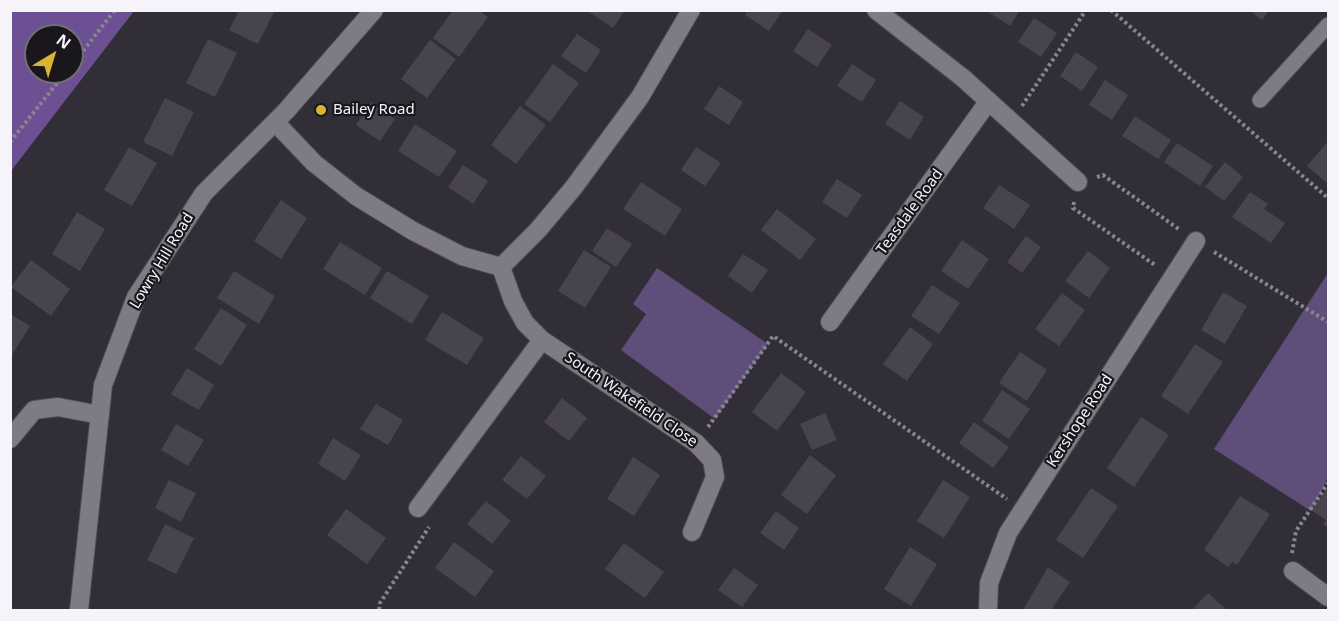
<!DOCTYPE html>
<style>
body{margin:0}
#map{position:relative;width:1339px;height:621px;overflow:hidden;background:#322e38;font-family:"Noto Sans",sans-serif}
canvas{display:block}
.frame{position:absolute;inset:0;border:12px solid #f6f3fa;pointer-events:none}
.north{position:absolute;left:24px;top:24px;width:60px;height:60px;box-sizing:border-box;background:#19171c;border:2px solid #716f75;border-radius:50%;rotate:38deg;font-size:16px;font-weight:700;line-height:24px;text-align:center;color:#f6f3fa}
.north::after{content:'';display:block;margin:auto;width:21px;height:27px;background:#d8b434;clip-path:polygon(50% 0,100% 100%,50% 72%,0 100%)}
</style>
<div id="map">
<canvas width="1339" height="621"></canvas>
<div class="frame"></div>
<div class="north">N</div>
</div>
<script>
const context = document.querySelector('canvas').getContext('2d');
context.lineJoin = 'round';
function paint(path, color) {
  context.fillStyle = color;
  context.fill(path, 'evenodd');
}
function shape(rows) {
  const path = new Path2D();
  for (const r of rows) {
    path.moveTo(r[0], r[1]);
    for (let i = 2; i < r.length; i += 2) path.lineTo(r[i], r[i + 1]);
  }
  return path;
}
function stroke(path, color, width, dash) {
  context.strokeStyle = color;
  context.lineWidth = width;
  context.lineCap = dash ? 'butt' : 'round';
  context.setLineDash(dash || []);
  context.stroke(path);
}
function label(font, color, halo, rows, align = 'center') {
  context.font = font + ' "Noto Sans",sans-serif';
  context.lineWidth = 4.5;
  context.setLineDash([]);
  context.textBaseline = 'middle';
  context.strokeStyle = halo;
  context.fillStyle = color;
  for (const [text, x, y, turn = 0] of rows) {
    context.save();
    context.translate(x, y);
    context.rotate((+turn || 0) * Math.PI / 180);
    context.textAlign = isNaN(turn) ? turn : align;
    if (halo) context.strokeText(text, 0, 0);
    context.fillText(text, 0, 0);
    context.restore();
  }
}
const green = shape([
 [657,268,768,344,715,419,621,350,646,314,633,304],
 [1328,273,1328,478,1311,511,1214,449]
]);
const forest = shape([
 [11,10,134,11,11,171,10,11],
 [36,36,72,36,72,72,36,72]
]);
const building = shape([
 [239,10,275,10,258,44,229,30],
 [453,10,478,10,488,17,459,57,433,38],
 [590,10,625,10,613,28,589,12],
 [748,10,783,10,769,31,745,15],
 [985,10,1020,10,1010,26],
 [1249,10,1269,10,1262,20],
 [1034,18,1057,33,1041,57,1018,42],
 [808,29,832,45,817,67,793,51],
 [577,34,601,50,586,73,561,56],
 [208,39,237,53,215,97,186,83],
 [430,40,456,59,427,98,401,79],
 [1076,52,1098,67,1082,91,1060,76],
 [553,64,579,83,550,122,524,104],
 [852,64,876,80,862,102,837,86],
 [1105,80,1128,95,1112,120,1089,105],
 [719,86,743,102,729,125,704,109],
 [165,98,194,112,172,156,143,142],
 [900,101,924,117,910,140,885,124],
 [371,102,395,119,380,141,356,125],
 [520,106,546,125,516,164,491,145],
 [1135,116,1171,140,1158,159,1122,136],
 [415,124,457,151,439,177,398,151],
 [1328,141,1328,184,1307,166],
 [1177,143,1213,166,1200,186,1164,162],
 [129,147,157,163,132,206,104,190],
 [696,147,721,163,705,186,681,170],
 [1225,162,1243,177,1224,201,1205,187],
 [463,165,488,181,473,204,448,187],
 [837,179,862,195,847,218,822,202],
 [641,182,682,209,665,236,623,209],
 [999,185,1030,205,1014,229,983,208],
 [1250,192,1268,204,1264,209,1285,223,1271,243,1232,217],
 [281,200,307,218,281,259,254,241],
 [777,209,816,239,800,260,761,230],
 [77,212,105,229,80,271,52,254],
 [607,228,632,244,616,267,592,251],
 [1026,236,1041,247,1022,273,1007,262],
 [962,240,989,259,968,289,941,271],
 [340,242,382,268,365,295,323,269],
 [584,250,611,267,585,308,558,291],
 [1088,251,1110,268,1089,298,1065,281],
 [743,254,768,270,752,293,728,276],
 [31,260,70,289,51,316,11,287],
 [234,271,275,296,259,324,217,298],
 [387,271,429,296,412,324,370,298],
 [932,285,960,303,939,334,911,316],
 [1223,292,1247,306,1225,344,1201,330],
 [1062,293,1085,310,1059,346,1035,329],
 [221,308,247,325,221,366,194,349],
 [442,312,484,338,467,365,425,340],
 [10,314,30,326,10,358],
 [910,327,933,344,907,381,883,364],
 [1195,344,1223,362,1188,414,1161,396],
 [1020,352,1047,370,1027,401,999,383],
 [187,368,214,385,199,410,171,394],
 [781,373,806,392,777,431,752,412],
 [1002,390,1030,409,1009,439,982,421],
 [562,398,587,418,569,441,544,422],
 [376,404,403,420,388,445,360,429],
 [825,413,837,440,812,450,800,424],
 [1141,417,1169,435,1134,487,1107,468],
 [974,422,1009,447,993,468,959,443],
 [176,424,204,440,188,466,161,450],
 [333,438,361,455,345,481,318,464],
 [810,455,836,475,807,514,781,495],
 [521,456,546,476,527,499,502,480],
 [633,457,660,475,634,516,607,499],
 [169,480,196,493,181,522,155,508],
 [943,480,970,497,944,538,917,521],
 [1091,488,1118,506,1083,558,1056,540],
 [1326,490,1328,492,1328,528,1323,524,1326,520,1311,510],
 [1240,496,1270,514,1237,565,1232,562,1228,567,1204,550],
 [486,501,511,521,492,544,467,524],
 [346,509,386,538,367,564,327,535],
 [776,511,799,528,784,550,760,533],
 [165,524,194,538,176,574,147,560],
 [454,542,494,571,475,597,435,568],
 [624,543,664,572,645,598,605,569],
 [910,547,937,564,911,606,884,589],
 [1048,567,1070,582,1051,610,1023,610],
 [734,568,758,585,742,607,718,590],
 [1208,593,1227,610,1192,610]
]);
const path = shape([
 [1111,10,1328,198],
 [72,65,115,10],
 [1022,106,1086,10],
 [10,142,66,72],
 [1097,177,1103,175,1180,230],
 [1074,202,1073,208,1155,265],
 [1214,252,1328,322],
 [708,427,773,336,1007,499],
 [1292,553,1296,531,1328,483],
 [379,610,380,603,429,527]
]);
const lane = shape([
 [1260,100,1328,25]
]);
const street = shape([
 [876,10,963,78,1078,182],
 [275,122,314,163,356,196,413,231,462,256,501,267,538,230,574,187,640,97,691,10],
 [501,267,513,301,525,323,542,340,696,443,712,460,715,477,692,532],
 [830,322,988,102],
 [10,439,34,410,58,407,100,415],
 [418,508,542,340],
 [1293,571,1328,597],
 [79,610,103,385,136,297,204,193,286,111,374,10],
 [988,610,989,583,1008,533,1196,241]
]);
const markers = [
 [321,110,6,"#d8b434"]
];
const poiNames = [
 ["Bailey Road",333,110]
];
const streetNames = [
 ["Teasdale Road",910,212,-54],
 ["Lowry Hill Road",162,261,-59],
 ["South Wakefield Close",631,400,34],
 ["Kershope Road",1080,421,-57]
];
paint(green, '#5f4d7a');
paint(forest, '#6c5093');
paint(building, '#48444e');
stroke(lane, '#4f4c54', 17);
stroke(street, '#4f4c54', 20);
stroke(path, '#88858e', 4, [3, 3]);
stroke(lane, '#7f7b85', 15);
stroke(street, '#7f7b85', 18);
for (const [x, y, r, color] of markers) {
  const dot = new Path2D();
  dot.arc(x, y, r, 0, 2 * Math.PI);
  context.fillStyle = color;
  context.fill(dot);
  stroke(dot, '#19171c', 2);
}
label('15px', '#f6f3fa', '#19171c', poiNames, 'left');
label('15px', '#f6f3fa', '#19171c', streetNames);
</script>
